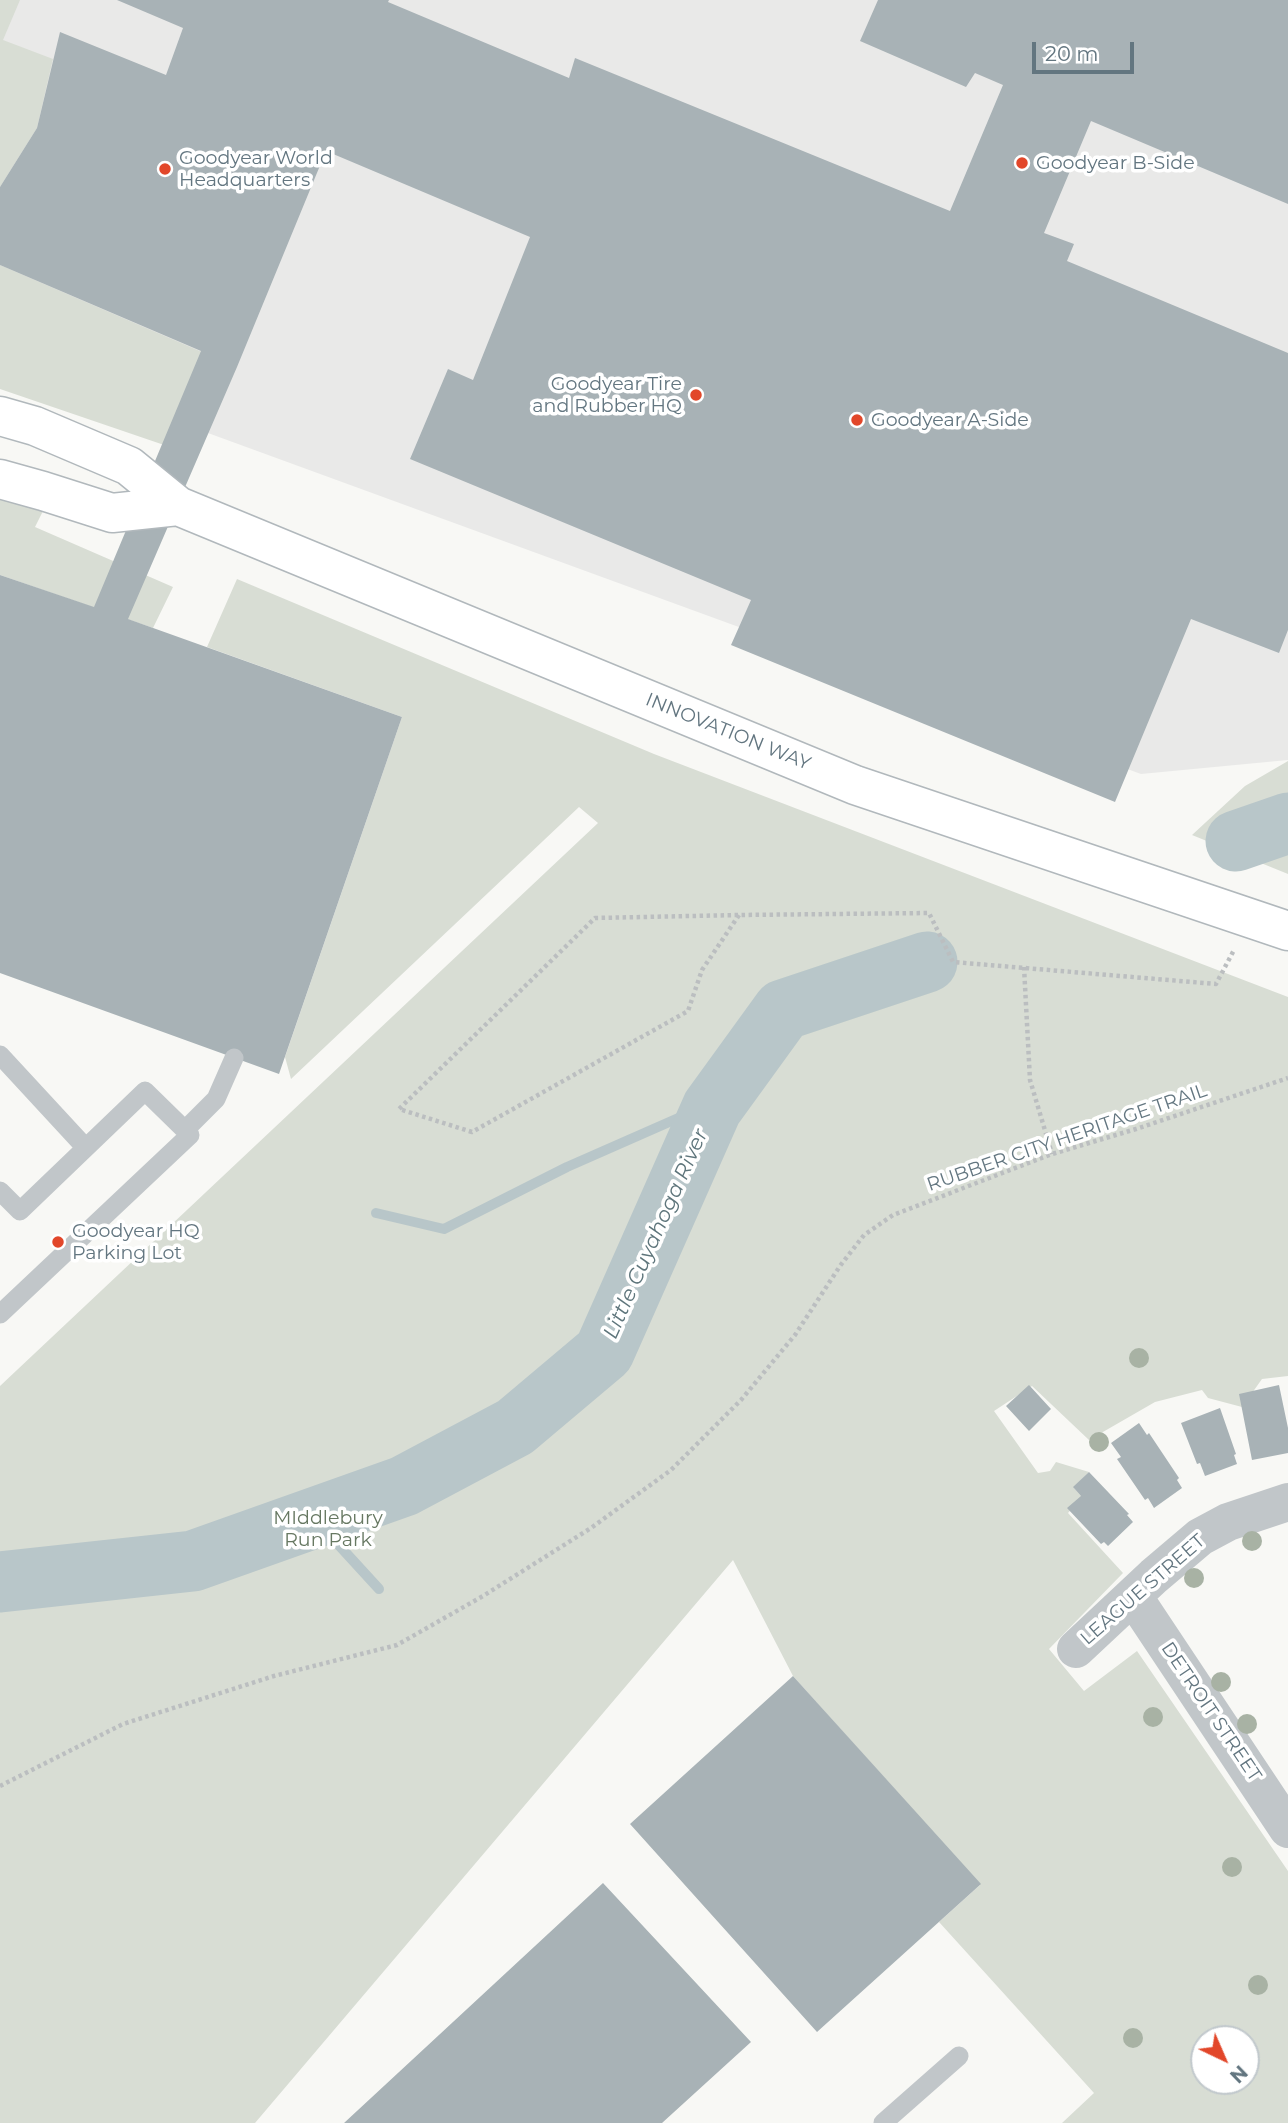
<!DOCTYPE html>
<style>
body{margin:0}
#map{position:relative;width:1288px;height:2123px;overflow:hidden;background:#f8f8f5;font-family:Montserrat,sans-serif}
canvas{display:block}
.north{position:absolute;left:1190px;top:2025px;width:70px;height:70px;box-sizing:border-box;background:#fff;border:2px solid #c1c8cc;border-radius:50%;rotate:136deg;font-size:19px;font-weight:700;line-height:28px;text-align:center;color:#637680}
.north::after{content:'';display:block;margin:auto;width:24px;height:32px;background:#e2472a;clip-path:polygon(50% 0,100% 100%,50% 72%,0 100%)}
.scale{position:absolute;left:1032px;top:42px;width:102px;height:32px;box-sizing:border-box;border:4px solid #637680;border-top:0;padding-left:9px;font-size:21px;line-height:24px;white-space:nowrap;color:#637680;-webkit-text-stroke:5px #fff;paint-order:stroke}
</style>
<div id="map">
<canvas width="1288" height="2123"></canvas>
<div class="north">N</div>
<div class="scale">20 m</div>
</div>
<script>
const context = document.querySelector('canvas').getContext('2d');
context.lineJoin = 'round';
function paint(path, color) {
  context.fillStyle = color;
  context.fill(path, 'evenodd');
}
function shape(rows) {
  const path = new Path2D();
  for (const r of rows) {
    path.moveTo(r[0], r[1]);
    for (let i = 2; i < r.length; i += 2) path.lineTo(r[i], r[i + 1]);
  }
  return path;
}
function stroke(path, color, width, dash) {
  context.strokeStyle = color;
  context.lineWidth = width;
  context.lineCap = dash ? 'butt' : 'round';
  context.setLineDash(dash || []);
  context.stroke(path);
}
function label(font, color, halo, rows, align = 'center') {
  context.font = font + ' Montserrat,sans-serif';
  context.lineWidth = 7;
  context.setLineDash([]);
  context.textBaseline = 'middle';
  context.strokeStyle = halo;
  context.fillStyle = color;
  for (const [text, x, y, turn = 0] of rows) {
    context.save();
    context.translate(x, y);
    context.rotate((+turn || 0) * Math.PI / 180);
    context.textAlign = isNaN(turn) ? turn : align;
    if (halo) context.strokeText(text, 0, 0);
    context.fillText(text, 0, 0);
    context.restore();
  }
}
const built = shape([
 [0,0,1288,0,1288,760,1141,774,0,357]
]);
const green = shape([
 [0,0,20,0,3,40,53,59,37,128,0,187],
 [0,265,202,352,167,446,0,389],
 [0,496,44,509,35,527,173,587,153,628,0,575],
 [237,579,654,754,1288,997,1288,1376,1262,1379,1242,1407,1208,1398,1202,1390,1155,1402,1089,1440,1032,1386,994,1411,1038,1473,1050,1471,1056,1462,1089,1472,1074,1488,1082,1497,1068,1513,1123,1573,1049,1649,1084,1691,1137,1651,1288,1871,1288,2123,1062,2123,1094,2093,939,1922,980,1885,793,1676,733,1560,255,2123,0,2123,0,1386,598,823,579,807,291,1079,285,1057,402,717,207,647],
 [1204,2039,1246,2039,1246,2081,1204,2081],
 [1288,761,1288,874,1192,835,1245,786]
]);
const stream = shape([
 [376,1213,444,1229,567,1167,717,1101],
 [314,1518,379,1589]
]);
const river = shape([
 [1236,841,1288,823],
 [0,1582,193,1561,404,1486,515,1427,604,1352,712,1108,783,1010,927,962]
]);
const building = shape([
 [117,0,389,0,388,2,569,78,575,58,950,211,1003,85,975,73,966,87,860,41,878,0,1288,0,1288,204,1091,121,1044,233,1074,244,1067,261,1288,353,1288,630,1279,653,1191,619,1115,802,731,645,751,600,410,459,448,369,473,380,530,237,326,151,237,367,128,619,402,717,279,1074,0,973,0,575,94,607,201,351,0,265,0,187,37,128,60,32,166,75,183,28],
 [1029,1385,1051,1409,1029,1431,1006,1406],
 [1279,1385,1288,1428,1288,1453,1252,1460,1239,1394],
 [1220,1408,1236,1454,1234,1455,1237,1464,1205,1476,1200,1463,1197,1464,1181,1423],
 [1139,1423,1147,1435,1149,1433,1179,1478,1177,1480,1182,1488,1154,1508,1148,1498,1145,1500,1117,1459,1121,1457,1111,1443],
 [1089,1472,1129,1514,1127,1515,1133,1522,1108,1546,1104,1542,1101,1544,1067,1508,1081,1496,1073,1487],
 [793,1676,981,1884,817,2032,630,1824],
 [603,1883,751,2042,662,2123,344,2123]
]);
const path = shape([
 [739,915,702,970,688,1011,472,1132,399,1109,595,918,739,915,929,913,953,962,1216,984,1234,950],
 [1024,967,1030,1080,1052,1154],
 [0,1786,123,1724,274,1676,397,1645,483,1596,591,1528,671,1470,741,1400,795,1335,840,1266,864,1235,893,1215,1052,1154,1136,1129,1288,1078]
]);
const service = shape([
 [0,1055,85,1147],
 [185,1130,216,1099,234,1058],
 [0,1191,20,1211,145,1091,190,1135,0,1314],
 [883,2123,959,2056]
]);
const minor = shape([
 [1133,1596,1288,1829],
 [1076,1649,1154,1576,1200,1537,1228,1522,1288,1502]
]);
const secondary = shape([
 [0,416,35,426,129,466,178,506,855,785,1288,931],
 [0,479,43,491,112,513,178,506]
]);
const trees = [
 [1139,1358],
 [1099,1442],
 [1252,1541],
 [1194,1578],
 [1221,1682],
 [1153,1717],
 [1247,1724],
 [1232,1867],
 [1258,1985],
 [1133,2038]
];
const markers = [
 [1022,163,7,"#e2472a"],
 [165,169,7,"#e2472a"],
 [696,395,7,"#e2472a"],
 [857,420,7,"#e2472a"],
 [58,1242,7,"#e2472a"]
];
const poiNames = [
 ["Goodyear World",179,158],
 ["Headquarters",179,180],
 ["Goodyear B-Side",1036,163],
 ["Goodyear Tire",682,384,"right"],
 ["and Rubber HQ",682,406,"right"],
 ["Goodyear A-Side",871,420],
 ["Goodyear HQ",72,1231],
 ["Parking Lot",72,1253]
];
const streetNames = [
 ["INNOVATION WAY",728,732,22],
 ["RUBBER CITY HERITAGE TRAIL",1067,1138,-19],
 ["LEAGUE STREET",1143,1590,-41],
 ["DETROIT STREET",1211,1712,56]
];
const parkNames = [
 ["MIddlebury",328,1518],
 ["Run Park",328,1540]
];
const waterNames = [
 ["Little Cuyahoga River",656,1234,-66]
];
paint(built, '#e9e9e8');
paint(green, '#d8ddd4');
stroke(stream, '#b8c6c9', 10);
stroke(river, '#b8c6c9', 61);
paint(building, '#a8b2b6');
stroke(secondary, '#b1b8bc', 41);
stroke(path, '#bbbec0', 4.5, [3.5, 3.5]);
stroke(service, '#c1c6c9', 19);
stroke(minor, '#c1c6c9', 38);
stroke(secondary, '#fff', 38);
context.fillStyle = '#a8b2a4';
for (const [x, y] of trees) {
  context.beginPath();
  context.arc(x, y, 10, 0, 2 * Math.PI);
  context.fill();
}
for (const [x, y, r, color] of markers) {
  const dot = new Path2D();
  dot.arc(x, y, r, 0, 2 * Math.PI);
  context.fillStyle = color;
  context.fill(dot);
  stroke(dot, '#fff', 2.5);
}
label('19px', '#637680', '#fff', poiNames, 'left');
label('19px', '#637680', '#fff', streetNames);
label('19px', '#677862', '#fff', parkNames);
label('italic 21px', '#5e757b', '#fff', waterNames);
</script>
